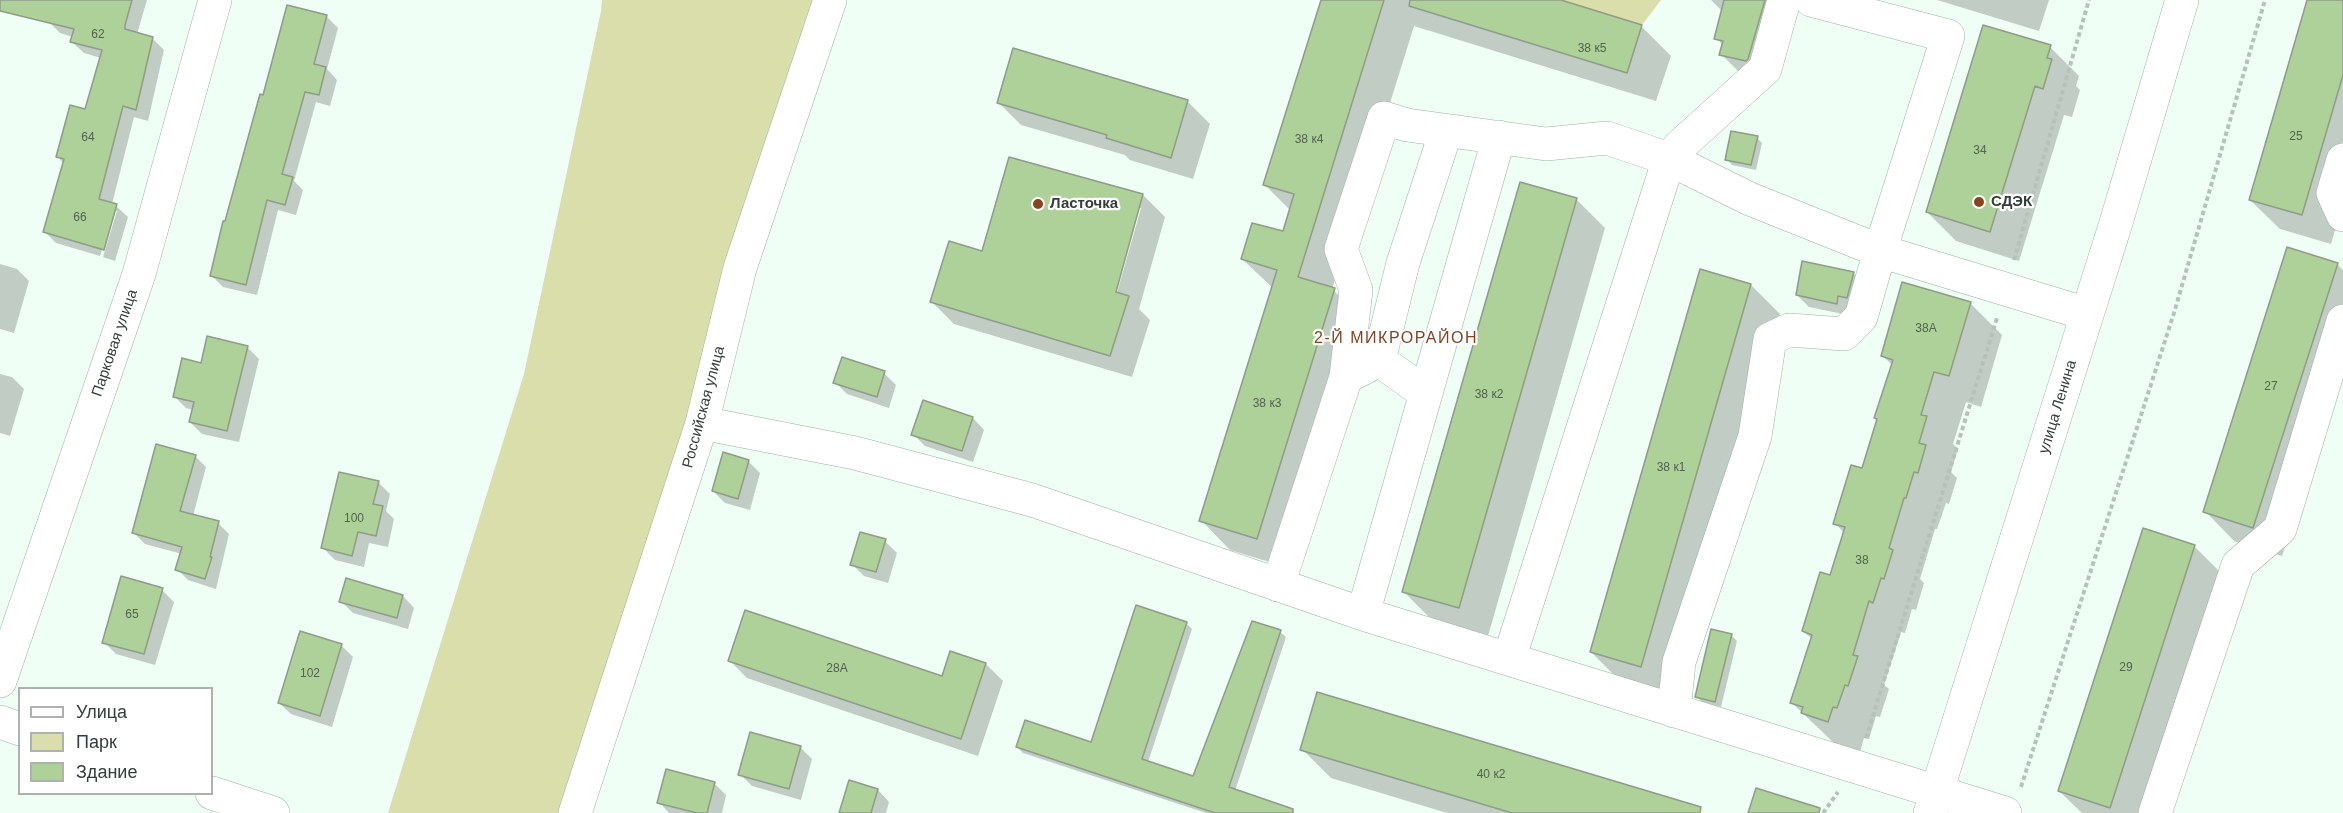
<!DOCTYPE html>
<meta charset="utf-8">
<style>
body{margin:0}
#map{position:relative;width:2343px;height:813px;overflow:hidden;background:#f0fff5;font-family:Helvetica,sans-serif}
canvas{display:block}
.legend{position:absolute;left:18px;top:687px;width:195px;height:108px;box-sizing:border-box;background:#fff;border:2px solid #aeb2af;margin:0;padding:8px 10px;list-style:none;font-size:18px;color:#353e38}
.legend li{display:flex;align-items:center;gap:12px;height:30px}
.legend b{width:30px;border:2px solid #aeb2af}
</style>
<div id="map">
<canvas width="2343" height="813"></canvas>
<ul class="legend">
<li><b style="height:8px;background:#fff"></b>Улица</li>
<li><b style="height:16px;background:#d9deab"></b>Парк</li>
<li><b style="height:16px;background:#add199"></b>Здание</li>
</ul>
</div>
<script>
const context = document.querySelector('canvas').getContext('2d');
context.lineJoin = 'round';
function paint(path, color) {
  context.fillStyle = color;
  context.fill(path, 'evenodd');
}
function shape(rows) {
  const path = new Path2D();
  for (const r of rows) {
    path.moveTo(r[0], r[1]);
    for (let i = 2; i < r.length; i += 2) path.lineTo(r[i], r[i + 1]);
  }
  return path;
}
function stroke(path, color, width, dash) {
  context.strokeStyle = color;
  context.lineWidth = width;
  context.lineCap = dash ? 'butt' : 'round';
  context.setLineDash(dash || []);
  context.stroke(path);
}
function label(font, color, halo, rows, align = 'center') {
  context.font = font + ' Helvetica,sans-serif';
  context.lineWidth = 4.5;
  context.setLineDash([]);
  context.textBaseline = 'middle';
  context.strokeStyle = halo;
  context.fillStyle = color;
  for (const [text, x, y, turn = 0] of rows) {
    context.save();
    context.translate(x, y);
    context.rotate((+turn || 0) * Math.PI / 180);
    context.textAlign = isNaN(turn) ? turn : align;
    if (halo) context.strokeText(text, 0, 0);
    context.fillText(text, 0, 0);
    context.restore();
  }
}
const green = shape([
 [602,0,830,0,575,813,388,813,524,374,601,11],
 [1561,0,1661,0,1642,25]
]);
const shadow = shape([
 [55,0,147,0,137,34,152,38,164,50,148,121,134,117,112,204,116,206,128,217,115,261,103,257,117,211,114,211,100,256,56,243,44,231,64,164,58,157,86,111,101,58,84,53,72,42,73,37,60,33,49,22],
 [1363,0,1556,0,1641,26,1671,56,1656,101,1414,26,1332,289,1363,319,1286,567,1230,550,1201,520,1273,288,1242,259,1284,233,1291,211,1265,185],
 [1711,0,1796,0,1743,76,1721,54,1723,45,1716,38,1723,12],
 [1937,0,2049,0,2039,31],
 [2308,0,2343,0,2343,203,2331,244,2280,229,2250,200],
 [326,16,338,28,327,69,337,80,330,106,316,102,294,181,303,190,296,215,278,210,257,295,223,287,212,276,264,97],
 [2050,47,2079,76,2076,86,2080,90,2072,117,2064,115,2019,261,1956,241,1927,212],
 [1188,102,1210,124,1193,179,1130,160,1125,155,1021,125,999,103],
 [1757,138,1762,143,1756,170,1732,165,1727,159],
 [1143,195,1165,217,1139,309,1150,320,1132,377,954,324,932,302,983,253],
 [1138,208,1141,208,1115,300,1112,299],
 [1576,199,1605,228,1488,636,1432,620,1403,591],
 [1804,263,1854,274,1865,285,1848,315,1809,307,1797,295],
 [0,264,17,269,29,281,14,333,0,329],
 [2337,264,2343,270,2343,367,2282,556,2234,541,2205,511],
 [1751,285,1780,314,1671,695,1620,681,1591,652],
 [1970,303,2002,335,1981,407,1966,402,1953,444,1958,449,1951,472,1957,478,1949,504,1946,503,1937,529,1935,529,1920,579,1924,583,1916,610,1912,609,1905,633,1901,632,1884,685,1889,689,1880,717,1876,716,1869,739,1864,738,1860,752,1835,744,1792,703,1812,639,1803,631,1831,577,1844,533,1835,523,1863,470,1892,365,1883,356],
 [247,347,259,359,239,442,202,434,190,422,193,410,186,408,175,397,202,365],
 [884,373,896,385,889,408,847,394,835,382],
 [0,374,12,377,24,389,10,436,0,433],
 [973,418,984,430,973,462,925,446,913,434],
 [195,456,206,467,193,516,218,523,229,534,216,589,188,580,177,569,182,554,145,544,134,533],
 [748,461,760,473,750,510,725,503,713,491],
 [378,482,390,494,386,511,394,519,388,547,369,543,364,567,335,560,323,548],
 [885,541,897,553,888,583,864,576,852,564],
 [2194,546,2224,576,2147,813,2082,813,2059,791],
 [162,590,174,602,155,665,116,654,104,642],
 [403,596,414,608,408,629,353,613,341,601],
 [1186,623,1192,629,1148,762,1194,778,1280,632,1286,637,1235,791,1289,809,1293,813,1206,813,1023,753,1017,747,1092,744],
 [1731,635,1737,641,1721,707,1702,702,1697,697],
 [341,645,353,657,332,727,291,714,279,703],
 [730,661,942,678,986,664,1003,681,978,756,747,678],
 [800,747,812,759,801,800,752,786,740,774],
 [1302,749,1686,813,1447,813,1331,778],
 [714,783,726,795,722,813,669,813,659,802],
 [878,790,889,802,886,813,841,813]
]);
const building = shape([
 [0,0,132,0,125,25,125,29,153,37,136,110,123,106,99,199,117,204,104,250,43,232,64,159,56,157,70,105,85,109,102,50,70,42,74,29,0,11,0,0],
 [1321,0,1384,0,1298,277,1335,288,1257,539,1199,521,1277,270,1241,259,1252,223,1283,231,1294,194,1263,185,1321,0],
 [1410,0,1561,0,1642,25,1627,73,1409,6,1410,0],
 [1724,0,1765,0,1748,59,1746,61,1719,55,1723,41,1714,39,1724,0],
 [2307,0,2343,0,2343,75,2302,215,2249,200,2307,0],
 [287,5,327,15,314,64,326,67,319,95,305,92,282,174,293,177,285,205,267,200,246,285,210,276,223,221,225,221,260,94,263,95,287,5],
 [1983,25,2051,45,2047,58,2052,59,2043,89,2035,86,1990,232,1926,212,1983,25],
 [1013,48,1188,100,1171,158,1106,138,1107,135,997,103,1013,48],
 [1731,131,1758,136,1751,165,1725,160,1731,131],
 [1009,157,1143,194,1116,292,1129,296,1110,356,930,302,949,241,982,251,1009,157],
 [1520,182,1577,198,1459,608,1402,592,1520,182],
 [2287,247,2338,263,2253,528,2203,512,2287,247],
 [1802,261,1854,272,1847,298,1838,296,1837,304,1796,295,1802,261],
 [1700,269,1751,284,1641,667,1590,652,1700,269],
 [1902,282,1971,302,1949,376,1934,372,1921,415,1927,416,1919,443,1926,445,1918,473,1914,472,1906,498,1904,498,1889,548,1893,550,1884,579,1881,578,1873,603,1869,601,1853,655,1858,656,1848,686,1845,685,1837,708,1833,707,1828,722,1801,713,1803,707,1790,703,1812,635,1802,631,1820,572,1830,575,1845,527,1833,524,1851,465,1862,468,1877,419,1874,418,1893,360,1881,356,1902,282],
 [207,336,248,346,227,431,189,422,194,402,173,397,182,358,201,363,207,336],
 [842,357,885,371,877,397,833,383,842,357],
 [923,400,973,417,962,451,911,435,923,400],
 [156,444,196,455,180,511,219,521,210,557,212,557,205,579,175,570,182,547,132,533,156,444],
 [723,452,749,460,738,499,712,491,723,452],
 [339,472,379,481,373,504,383,506,376,536,358,532,352,556,321,548,339,472],
 [2143,528,2195,545,2110,808,2058,791,2143,528],
 [860,532,886,539,876,572,850,565,860,532],
 [121,576,163,588,144,654,102,643,121,576],
 [346,578,403,595,397,618,339,602,346,578],
 [1136,605,1187,622,1142,759,1193,776,1252,621,1281,630,1229,787,1293,809,1293,813,1215,813,1016,747,1025,720,1091,742,1136,605],
 [745,610,942,676,950,651,986,663,961,739,728,661,745,610],
 [1711,629,1732,634,1715,702,1695,697,1711,629],
 [300,631,342,644,320,716,278,703,300,631],
 [1317,692,1701,807,1700,813,1512,813,1300,750,1317,692],
 [750,732,801,746,789,789,738,775,750,732],
 [666,769,715,782,707,813,697,813,657,803,666,769],
 [849,780,878,789,871,813,839,813,849,780],
 [1756,788,1820,808,1819,813,1748,813,1756,788]
]);
const path = shape([
 [2014,260,2089,0],
 [1866,738,1997,318],
 [2021,787,2174,313,2265,0],
 [1823,813,1838,792]
]);
const minor = shape([
 [2343,160,2333,193,2343,215],
 [1346,377,1356,290,1341,249,1384,118,1407,125,1546,144,1607,138,1669,159,1750,199,1880,251,1948,36,1811,0],
 [1425,393,1379,360,1403,263,1446,131],
 [702,423,855,453,1032,500,1363,614,2005,813],
 [1278,585,1346,377,1366,367],
 [1363,614,1499,137],
 [1509,659,1669,159,1680,146,1765,69,1784,0],
 [0,681,139,274,215,0],
 [1674,711,1679,662,1755,436,1770,339,1789,330,1844,334,1861,317,1880,251,2087,314],
 [0,722,20,729],
 [212,793,273,813],
 [575,813,702,423,740,268,830,0],
 [1930,813,2115,226,2182,0],
 [2155,813,2238,565,2280,529,2343,321]
]);
const markers = [
 [1979,202,6,"#89431f"],
 [1038,204,6,"#89431f"]
];
const numberNames = [
 ["62",98,35],
 ["38 к5",1592,49],
 ["25",2296,137],
 ["64",88,138],
 ["38 к4",1309,140],
 ["34",1980,151],
 ["66",80,218],
 ["38А",1926,329],
 ["27",2271,387],
 ["38 к2",1489,395],
 ["38 к3",1267,404],
 ["38 к1",1671,468],
 ["100",354,519],
 ["38",1862,561],
 ["65",132,615],
 ["29",2126,668],
 ["28А",837,669],
 ["102",310,674],
 ["40 к2",1491,775]
];
const poiNames = [
 ["СДЭК",1991,202],
 ["Ласточка",1050,204]
];
const streetNames = [
 ["Парковая улица",115,343,-71],
 ["Российская улица",704,407,-75],
 ["улица Ленина",2058,407,-73]
];
const neighbourhoodNames = [
 ["2-Й МИКРОРАЙОН",1396,339]
];
paint(green, '#d9deab');
paint(shadow, '#0003');
paint(building, '#add199');
stroke(building, '#8f9c88', 1.5);
stroke(minor, '#9bb2a3', 34);
stroke(path, '#b5c2b9', 4, [4.5, 3]);
stroke(minor, '#fff', 33);
for (const [x, y, r, color] of markers) {
  const dot = new Path2D();
  dot.arc(x, y, r, 0, 2 * Math.PI);
  context.fillStyle = color;
  context.fill(dot);
  stroke(dot, '#fff', 2);
}
label('12px', '#536350', null, numberNames);
label('bold 15px', '#353e38', '#fff', poiNames, 'left');
label('15px', '#353e38', '#fff', streetNames);
context.letterSpacing = '1.5px';
label('16px', '#844323', '#fff', neighbourhoodNames);
context.letterSpacing = '0px';
</script>
